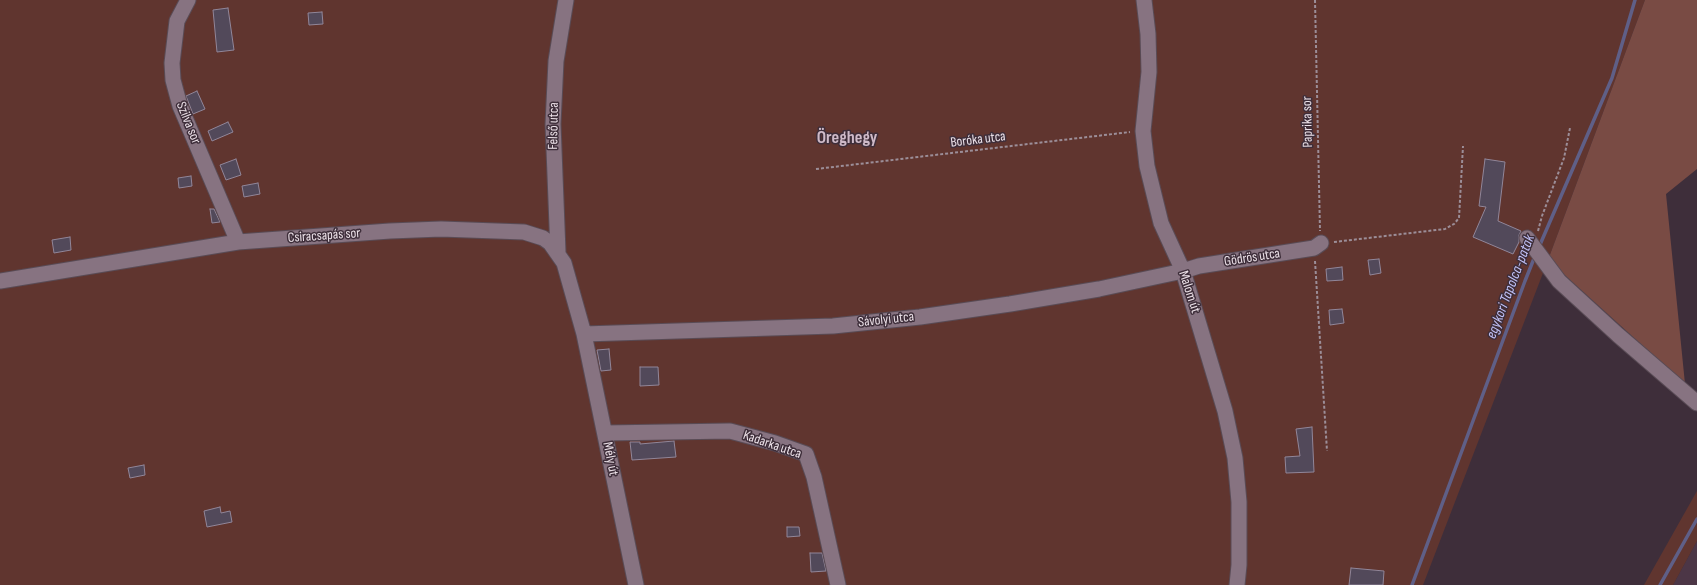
<!DOCTYPE html>
<meta charset="utf-8">
<style>
body{margin:0}
canvas{display:block;background:#3e2e3a}
</style>
<canvas width="1697" height="585"></canvas>
<script>
const context = document.querySelector('canvas').getContext('2d');
context.lineJoin = 'round';
function paint(path, color) {
  context.fillStyle = color;
  context.fill(path, 'evenodd');
}
function shape(rows) {
  const path = new Path2D();
  for (const r of rows) {
    path.moveTo(r[0], r[1]);
    for (let i = 2; i < r.length; i += 2) path.lineTo(r[i], r[i + 1]);
  }
  return path;
}
function stroke(path, color, width, dash) {
  context.strokeStyle = color;
  context.lineWidth = width;
  context.lineCap = dash ? 'butt' : 'round';
  context.setLineDash(dash || []);
  context.stroke(path);
}
function label(font, color, halo, rows, align = 'center') {
  context.font = font + ' "Sofia Sans Condensed",sans-serif';
  context.lineWidth = 3;
  context.setLineDash([]);
  context.textBaseline = 'middle';
  context.strokeStyle = halo;
  context.fillStyle = color;
  for (const [text, x, y, turn = 0] of rows) {
    context.save();
    context.translate(x, y);
    context.rotate((+turn || 0) * Math.PI / 180);
    context.textAlign = isNaN(turn) ? turn : align;
    if (halo) context.strokeText(text, 0, 0);
    context.fillText(text, 0, 0);
    context.restore();
  }
}
const built = shape([
 [1697,541,1697,585,1673,585]
]);
const green = shape([
 [0,0,1645,0,1548,260,1423,585,0,585],
 [1697,491,1697,541,1673,585,1644,585]
]);
const forest = shape([
 [1645,0,1697,0,1697,169,1666,194,1685,384,1548,260]
]);
const stream = shape([
 [1539,247,1612,78,1635,0],
 [1412,585,1525,281,1535,256],
 [1660,585,1697,519]
]);
const building = shape([
 [228,8,234,50,217,52,213,10,228,8],
 [322,12,323,24,309,25,308,13,322,12],
 [197,91,205,109,193,114,186,96,197,91],
 [228,122,233,132,212,141,208,131,228,122],
 [236,159,241,175,226,180,220,165,236,159],
 [1485,159,1505,162,1498,221,1521,231,1519,235,1519,242,1513,254,1473,237,1486,207,1479,206,1485,159],
 [191,176,192,186,179,188,178,178,191,176],
 [258,183,260,194,244,197,242,186,258,183],
 [210,209,214,209,220,222,212,223,210,209],
 [70,237,71,250,54,253,52,240,70,237],
 [1379,259,1381,273,1370,275,1368,260,1379,259],
 [1342,267,1343,280,1327,281,1326,269,1342,267],
 [1342,309,1344,323,1330,325,1329,310,1342,309],
 [609,349,611,370,601,371,597,350,609,349],
 [640,367,658,367,659,385,640,386,640,367],
 [1312,427,1314,472,1286,473,1285,457,1300,456,1296,429,1312,427],
 [674,441,676,457,632,460,630,442,640,442,640,444,674,441],
 [144,465,145,475,130,478,128,468,144,465],
 [220,507,221,513,230,511,232,522,207,527,204,511,220,507],
 [787,527,799,527,800,536,787,537,787,527],
 [810,553,822,553,826,571,811,572,810,553],
 [1351,568,1384,571,1383,585,1349,585,1351,568]
]);
const path = shape([
 [1315,0,1320,231],
 [816,169,1130,132],
 [1538,231,1542,216,1564,158,1570,128],
 [1334,242,1445,229,1454,224,1459,218,1463,146],
 [1315,261,1327,451]
]);
const street = shape([
 [188,0,177,21,172,63,173,80,180,106,238,242],
 [1144,0,1148,34,1149,72,1143,131,1147,166,1161,223,1183,271,1225,411,1235,458,1239,502,1239,565,1237,585],
 [1527,238,1559,281,1618,335,1697,403],
 [558,252,553,124,556,61,566,0],
 [0,281,238,242,390,231,441,229,524,232,543,238,550,243,564,263,584,334,636,585],
 [584,334,833,326,920,317,1010,304,1099,289,1183,271,1199,266,1314,248,1321,243],
 [605,433,730,431,775,443,806,454,814,477,838,585]
]);
const streetNames = [
 ["Paprika sor",1308,122,-91],
 ["Szilva sor",188,123,68],
 ["Felső utca",554,126,-89],
 ["Boróka utca",978,140,-7],
 ["Csiracsapás sor",324,236,-4],
 ["Gödrös utca",1252,258,-9],
 ["Malom út",1189,292,72],
 ["Sávolyi utca",886,320,-6],
 ["Kadarka utca",772,445,19],
 ["Mély út",610,459,79]
];
const waterNames = [
 ["egykori Tapolca-patak",1511,287,-69]
];
const districtNames = [
 ["Öreghegy",847,138]
];
paint(built, '#4c3646');
paint(green, '#60352f');
paint(forest, '#794b44');
stroke(stream, '#5f5f87', 3.5);
paint(building, '#52495a');
stroke(building, '#918699', 1);
stroke(street, '#594b55', 17);
stroke(path, '#9c8e98', 2, [3, 2]);
stroke(street, '#877381', 15);
label('14px', '#ece1e8', '#3e2e3a', streetNames);
label('italic 15px', '#c2c3f9', '#3e2e3a', waterNames);
label('bold 18px', '#cfbac8', '#3e2e3a', districtNames);
</script>
